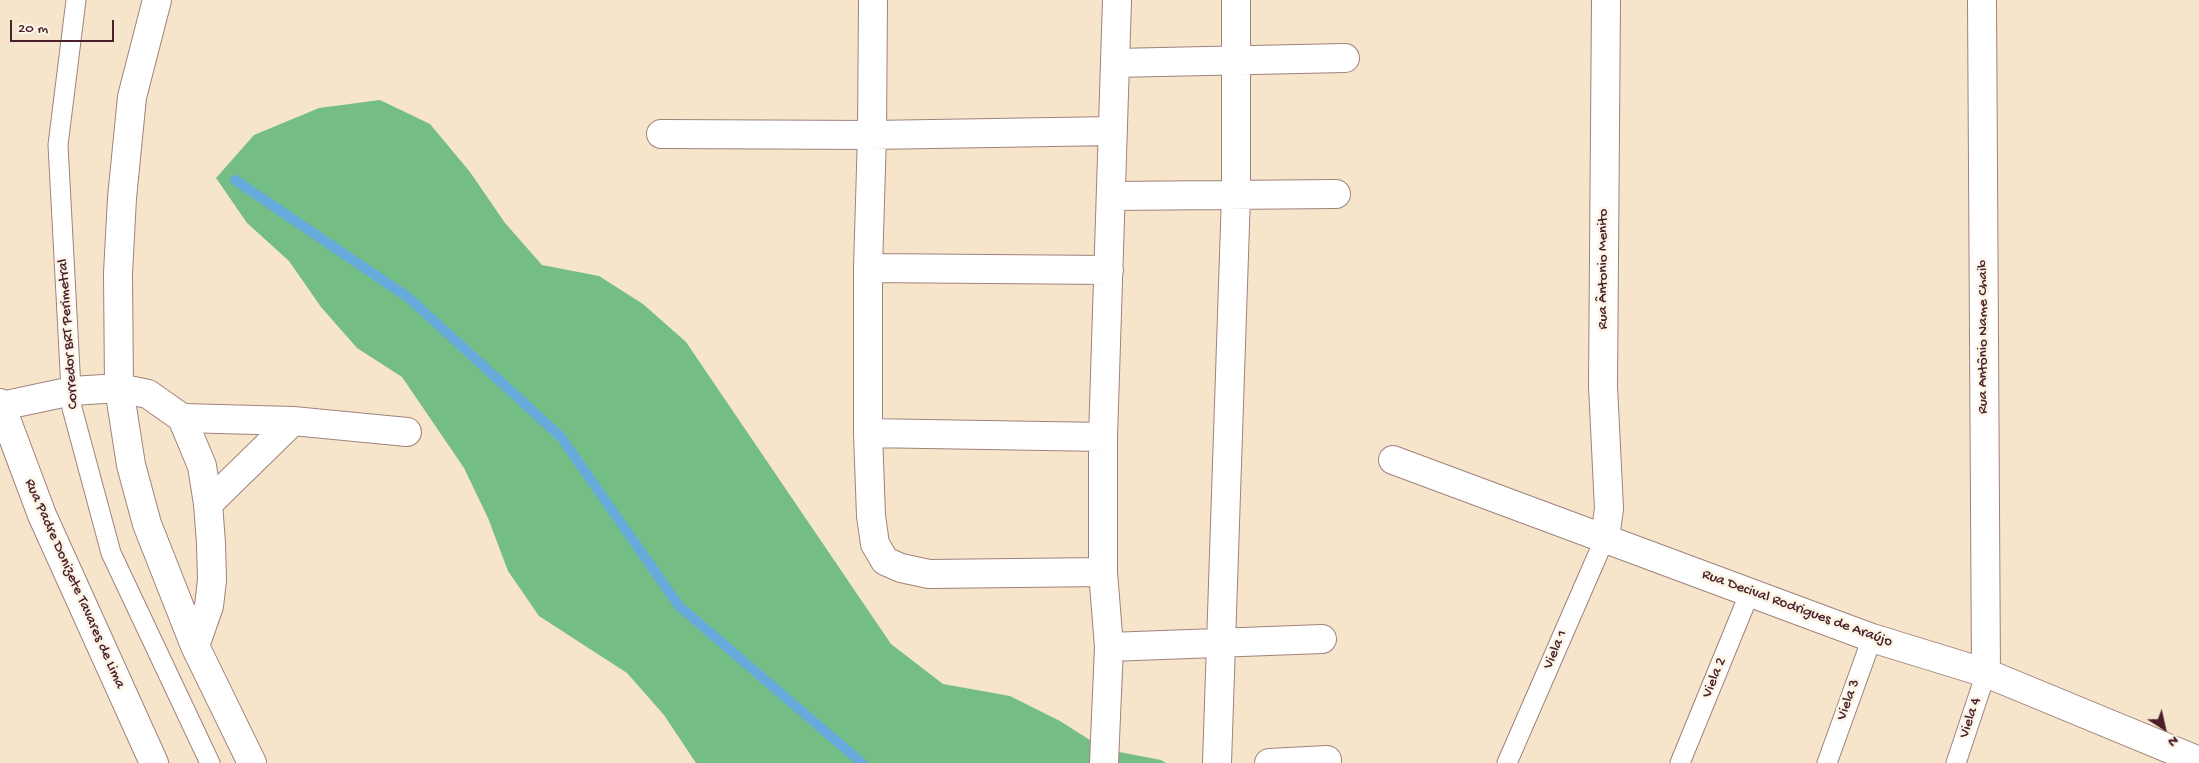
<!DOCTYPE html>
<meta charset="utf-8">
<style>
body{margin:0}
#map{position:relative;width:2199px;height:763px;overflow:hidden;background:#f6e5cb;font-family:"Gochi Hand",sans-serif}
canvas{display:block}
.north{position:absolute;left:2139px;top:703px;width:50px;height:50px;-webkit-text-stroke:4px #fcf5e5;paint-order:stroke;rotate:145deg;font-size:14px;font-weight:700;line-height:20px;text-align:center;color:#4a1f2b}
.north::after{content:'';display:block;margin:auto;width:18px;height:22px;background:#4a1f2b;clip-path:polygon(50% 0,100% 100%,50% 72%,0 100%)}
.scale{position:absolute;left:10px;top:20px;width:104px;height:22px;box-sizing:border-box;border:2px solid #4a1f2b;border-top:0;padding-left:6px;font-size:15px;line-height:18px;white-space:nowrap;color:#4a1f2b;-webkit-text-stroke:4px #fcf5e5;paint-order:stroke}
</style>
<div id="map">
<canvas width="2199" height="763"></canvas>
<div class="north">N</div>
<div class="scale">20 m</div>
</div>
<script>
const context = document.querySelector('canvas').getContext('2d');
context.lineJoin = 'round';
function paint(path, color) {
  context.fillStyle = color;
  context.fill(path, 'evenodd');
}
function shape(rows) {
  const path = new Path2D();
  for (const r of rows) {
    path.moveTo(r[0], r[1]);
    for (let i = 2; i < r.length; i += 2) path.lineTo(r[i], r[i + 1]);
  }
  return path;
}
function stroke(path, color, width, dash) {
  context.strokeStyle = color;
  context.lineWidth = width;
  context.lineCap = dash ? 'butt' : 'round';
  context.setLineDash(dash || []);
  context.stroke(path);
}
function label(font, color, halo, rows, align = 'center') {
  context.font = font + ' "Gochi Hand",sans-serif';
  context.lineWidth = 5;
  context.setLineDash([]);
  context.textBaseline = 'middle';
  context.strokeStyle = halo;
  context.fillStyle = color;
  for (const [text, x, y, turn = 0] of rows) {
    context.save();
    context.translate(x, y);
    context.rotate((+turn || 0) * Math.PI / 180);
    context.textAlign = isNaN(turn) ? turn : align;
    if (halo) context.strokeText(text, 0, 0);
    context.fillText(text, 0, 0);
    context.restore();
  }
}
const forest = shape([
 [380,100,430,124,470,172,505,223,542,265,599,276,643,304,686,342,891,644,943,684,1010,696,1060,721,1104,749,1161,760,1166,763,696,763,664,715,627,673,539,616,508,571,488,518,464,468,402,377,357,348,321,307,289,261,247,223,216,178,254,135,319,108]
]);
const stream = shape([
 [235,180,409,298,561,437,679,606,862,763]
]);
const service = shape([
 [76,0,58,145,72,408,111,553,210,763],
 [1507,763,1605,538],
 [1680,763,1750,592],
 [1827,763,1872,638],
 [1956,763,1986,673]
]);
const minor = shape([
 [873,0,872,135,868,268,868,433,871,516,875,544,885,561,901,568,929,574,1103,572],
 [1982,0,1986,673],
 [1115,63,1345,58],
 [661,134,872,135,1113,131],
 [1111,196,1336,194],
 [868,268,1109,270],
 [182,418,293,421,407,432],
 [868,433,1103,437],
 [1393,460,1872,638,1986,673,2199,761],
 [208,504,293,421],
 [1605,538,1609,509,1603,386,1606,0],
 [1109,647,1322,639],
 [1104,763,1109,647,1103,572,1103,437,1117,0],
 [1217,763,1236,195,1236,0],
 [1269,763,1327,760]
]);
const tertiary = shape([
 [157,0,132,97,122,198,118,273,119,388,131,465,147,524,195,646,252,763],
 [0,403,42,515,154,763],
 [1,406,72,391,119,388,148,394,182,418,202,466,208,504,211,543,212,580,209,606,195,646]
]);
const streetNames = [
 ["Rua Ântonio Menito",1604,269,-90],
 ["Corredor BRT Perimetral",69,334,-94],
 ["Rua Antônio Name Chaib",1984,337,-90],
 ["Rua Padre Donizete Tavares de Lima",74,584,66],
 ["Rua Decival Rodrigues de Araújo",1797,609,20],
 ["Viela 1",1556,650,-67],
 ["Viela 2",1715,678,-68],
 ["Viela 3",1849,700,-70],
 ["Viela 4",1971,718,-72]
];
paint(forest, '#74be86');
stroke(stream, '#67abdc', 10);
stroke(service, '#a0827b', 21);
stroke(minor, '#a0827b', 30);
stroke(tertiary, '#a0827b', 30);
stroke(service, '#fff', 19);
stroke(minor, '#fff', 28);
stroke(tertiary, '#fff', 28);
label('15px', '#4a1f2b', '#fcf5e5', streetNames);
</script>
